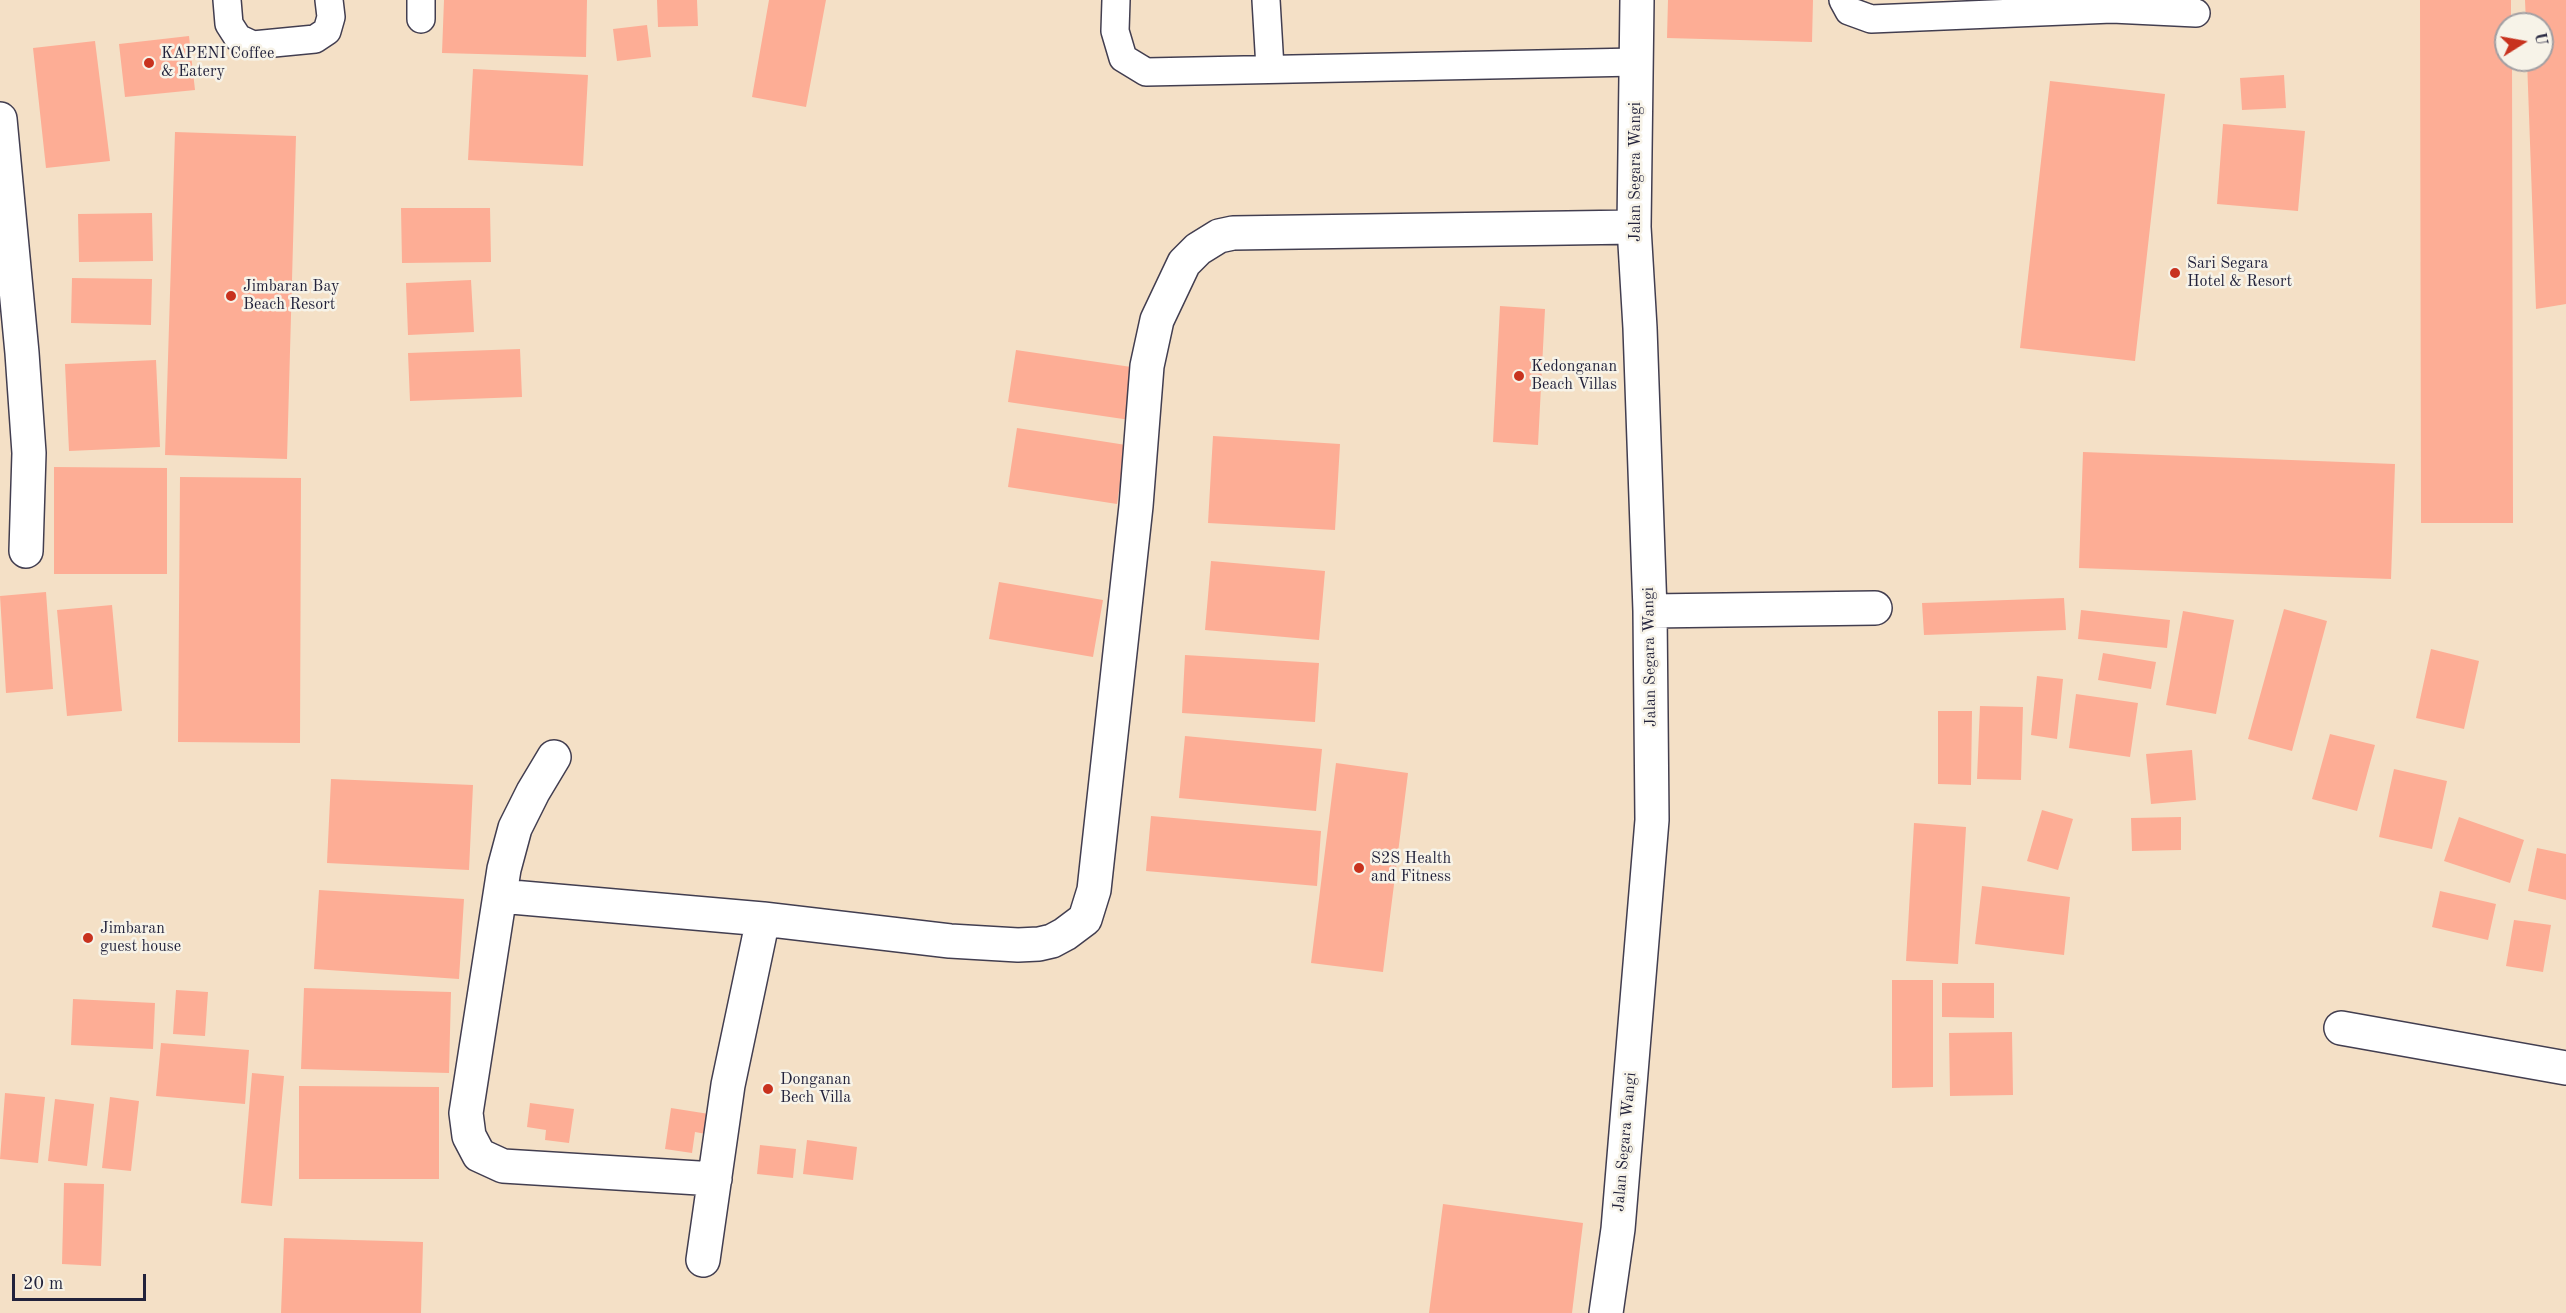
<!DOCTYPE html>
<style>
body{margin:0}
#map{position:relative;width:2566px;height:1313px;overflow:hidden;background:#f4e0c6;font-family:"Old Standard TT",serif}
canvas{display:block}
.north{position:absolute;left:2494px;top:12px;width:60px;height:60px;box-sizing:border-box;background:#f7f3e8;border:2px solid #a29fa3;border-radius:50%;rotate:79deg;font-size:16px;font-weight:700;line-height:24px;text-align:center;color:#22223b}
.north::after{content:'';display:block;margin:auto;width:21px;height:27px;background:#c8321e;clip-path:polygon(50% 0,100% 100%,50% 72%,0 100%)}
.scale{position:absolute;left:12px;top:1274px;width:134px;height:27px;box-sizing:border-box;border:3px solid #22223b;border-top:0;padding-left:8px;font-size:18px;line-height:21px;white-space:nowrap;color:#22223b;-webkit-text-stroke:4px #f7f3e8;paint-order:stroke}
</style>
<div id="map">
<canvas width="2566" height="1313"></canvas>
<div class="north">U</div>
<div class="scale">20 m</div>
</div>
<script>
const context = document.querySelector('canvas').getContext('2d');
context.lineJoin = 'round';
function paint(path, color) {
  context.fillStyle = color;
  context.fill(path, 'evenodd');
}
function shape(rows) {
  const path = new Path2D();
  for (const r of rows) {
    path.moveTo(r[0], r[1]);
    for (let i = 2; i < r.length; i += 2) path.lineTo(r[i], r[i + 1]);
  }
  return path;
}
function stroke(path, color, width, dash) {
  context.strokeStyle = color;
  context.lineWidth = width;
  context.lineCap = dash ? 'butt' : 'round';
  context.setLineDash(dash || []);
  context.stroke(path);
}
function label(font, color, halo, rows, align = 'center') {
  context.font = font + ' "Old Standard TT",serif';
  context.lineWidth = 5;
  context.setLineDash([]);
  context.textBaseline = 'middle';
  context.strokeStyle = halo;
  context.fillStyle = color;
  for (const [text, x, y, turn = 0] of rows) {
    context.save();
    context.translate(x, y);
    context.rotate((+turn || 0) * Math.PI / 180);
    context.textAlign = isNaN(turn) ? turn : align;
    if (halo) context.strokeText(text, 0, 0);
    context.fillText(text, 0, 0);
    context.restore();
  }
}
const building = shape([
 [444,0,587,0,586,57,442,53],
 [657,0,697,0,698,26,658,27],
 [769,0,826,0,806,107,752,97],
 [1668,0,1813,0,1812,42,1667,38],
 [2420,0,2511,0,2511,24,2506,24,2506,60,2512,60,2513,523,2421,523],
 [2525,0,2566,0,2566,304,2536,309,2527,60,2542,60,2542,24,2526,24],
 [647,25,651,57,617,61,613,29],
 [189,36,195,90,125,97,119,44],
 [95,41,110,161,46,168,33,48],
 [473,69,588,75,583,166,468,160],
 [2284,75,2286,108,2242,110,2240,78],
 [2050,81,2165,94,2135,361,2020,348],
 [2223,124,2305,131,2298,211,2217,204],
 [175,132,296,136,287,459,165,455],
 [401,208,490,208,491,262,402,263],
 [152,213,153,261,79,262,78,214],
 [72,278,152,279,151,325,71,323],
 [471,280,474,332,408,335,406,283],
 [1500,306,1545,309,1538,445,1493,442],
 [520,349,522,397,410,401,408,353],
 [1016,350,1138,368,1130,420,1008,402],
 [156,360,160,447,69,451,65,364],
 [1017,428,1126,445,1117,504,1008,487],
 [1213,436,1340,444,1335,530,1208,523],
 [2083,452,2395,464,2391,579,2079,568],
 [54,467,167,468,167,574,54,574],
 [180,477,301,478,300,743,178,742],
 [1211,561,1325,571,1319,640,1205,630],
 [999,582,1103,600,1093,657,989,639],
 [46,592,53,689,6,693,0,596],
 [2064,598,2066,630,1924,635,1922,603],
 [112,605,122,711,67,716,57,610],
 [2284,609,2327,621,2292,751,2248,739],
 [2081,610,2170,620,2167,648,2078,639],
 [2183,611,2234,620,2216,714,2166,705],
 [2431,649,2479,661,2464,729,2416,718],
 [2103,653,2156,662,2151,689,2098,680],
 [1185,655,1319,663,1315,722,1182,713],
 [2037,676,2063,679,2057,739,2031,735],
 [2076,694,2138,703,2130,757,2069,748],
 [1980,706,2023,707,2021,780,1977,779],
 [1938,711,1972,711,1971,785,1938,784],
 [2330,734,2375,745,2357,811,2312,799],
 [1185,736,1322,749,1316,811,1179,798],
 [2192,750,2196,800,2151,804,2146,754],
 [1336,763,1408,773,1383,972,1311,963],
 [2394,769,2447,781,2432,849,2379,837],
 [331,779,473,785,469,870,327,863],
 [2042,810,2073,819,2058,870,2027,861],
 [1151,816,1321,831,1317,886,1146,871],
 [2181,817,2181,850,2132,851,2131,818],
 [2459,817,2524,840,2510,883,2444,861],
 [1914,823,1966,827,1958,964,1906,961],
 [2537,848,2566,854,2566,900,2528,891],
 [1982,886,2070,897,2064,955,1975,944],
 [319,890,464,899,459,979,314,969],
 [2440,891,2496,904,2488,940,2432,927],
 [2514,920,2551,925,2543,972,2506,966],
 [1892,980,1933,980,1933,1087,1892,1088],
 [1942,983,1994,983,1994,1018,1942,1017],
 [304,988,451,992,449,1073,301,1069],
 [176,990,208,992,205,1036,173,1034],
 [73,999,155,1003,153,1049,71,1045],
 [2012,1032,2013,1095,1950,1096,1949,1033],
 [161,1043,249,1050,245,1104,156,1096],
 [252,1073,284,1076,272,1206,241,1203],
 [299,1086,439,1087,439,1179,299,1179],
 [5,1093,45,1097,38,1163,0,1159],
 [110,1097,139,1101,131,1171,102,1168],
 [55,1099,94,1104,87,1166,48,1161],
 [530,1103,574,1109,569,1143,545,1140,546,1130,527,1127],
 [671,1108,709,1114,706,1134,695,1132,692,1153,665,1149],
 [807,1140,857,1147,853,1180,803,1174],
 [760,1145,796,1149,793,1178,757,1174],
 [64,1183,104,1184,101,1266,62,1264],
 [1443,1204,1583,1223,1572,1313,1429,1313],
 [284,1238,423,1242,421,1313,281,1313]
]);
const lane = shape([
 [227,0,229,24,238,38,253,45,315,39,327,31,331,17,329,0],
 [421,0,421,19],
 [1116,0,1115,31,1123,58,1146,72,1636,62],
 [1266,0,1270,68],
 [1843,0,1849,11,1871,19,2112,9,2196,13]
]);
const street = shape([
 [0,119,22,353,29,453,26,551],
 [1650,611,1875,608],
 [554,757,533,792,515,828,504,869,466,1113,469,1136,479,1155,503,1166,715,1179],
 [500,896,763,919,950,941,1018,945,1039,944,1052,941,1065,934,1085,919,1094,890,1136,506,1147,366,1157,320,1184,263,1198,249,1219,236,1233,233,1634,227],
 [2341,1028,2566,1068],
 [703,1260,728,1085,763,919],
 [1606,1313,1618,1229,1652,820,1650,611,1640,328,1634,227,1637,0]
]);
const markers = [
 [149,63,6,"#c8321e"],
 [2175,273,6,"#c8321e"],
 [231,296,6,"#c8321e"],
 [1519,376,6,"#c8321e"],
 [1359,868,6,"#c8321e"],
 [88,938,6,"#c8321e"],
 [768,1089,6,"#c8321e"]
];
const poiNames = [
 ["KAPENI Coffee",161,54],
 ["& Eatery",161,72],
 ["Sari Segara",2187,264],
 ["Hotel & Resort",2187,282],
 ["Jimbaran Bay",243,287],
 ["Beach Resort",243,305],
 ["Kedonganan",1531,367],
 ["Beach Villas",1531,385],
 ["S2S Health",1371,859],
 ["and Fitness",1371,877],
 ["Jimbaran",100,929],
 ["guest house",100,947],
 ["Donganan",780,1080],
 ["Bech Villa",780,1098]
];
const streetNames = [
 ["Jalan Segara Wangi",1636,172,-90],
 ["Jalan Segara Wangi",1650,657,-91],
 ["Jalan Segara Wangi",1625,1142,-85]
];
paint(building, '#fdad95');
stroke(lane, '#423e50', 30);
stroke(street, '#423e50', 36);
stroke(lane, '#fff', 27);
stroke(street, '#fff', 33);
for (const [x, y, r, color] of markers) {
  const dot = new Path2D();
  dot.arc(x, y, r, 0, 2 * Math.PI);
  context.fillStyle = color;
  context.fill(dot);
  stroke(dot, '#f7f3e8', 2);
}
label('16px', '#22223b', '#f7f3e8', poiNames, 'left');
label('16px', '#22223b', '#f7f3e8', streetNames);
</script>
